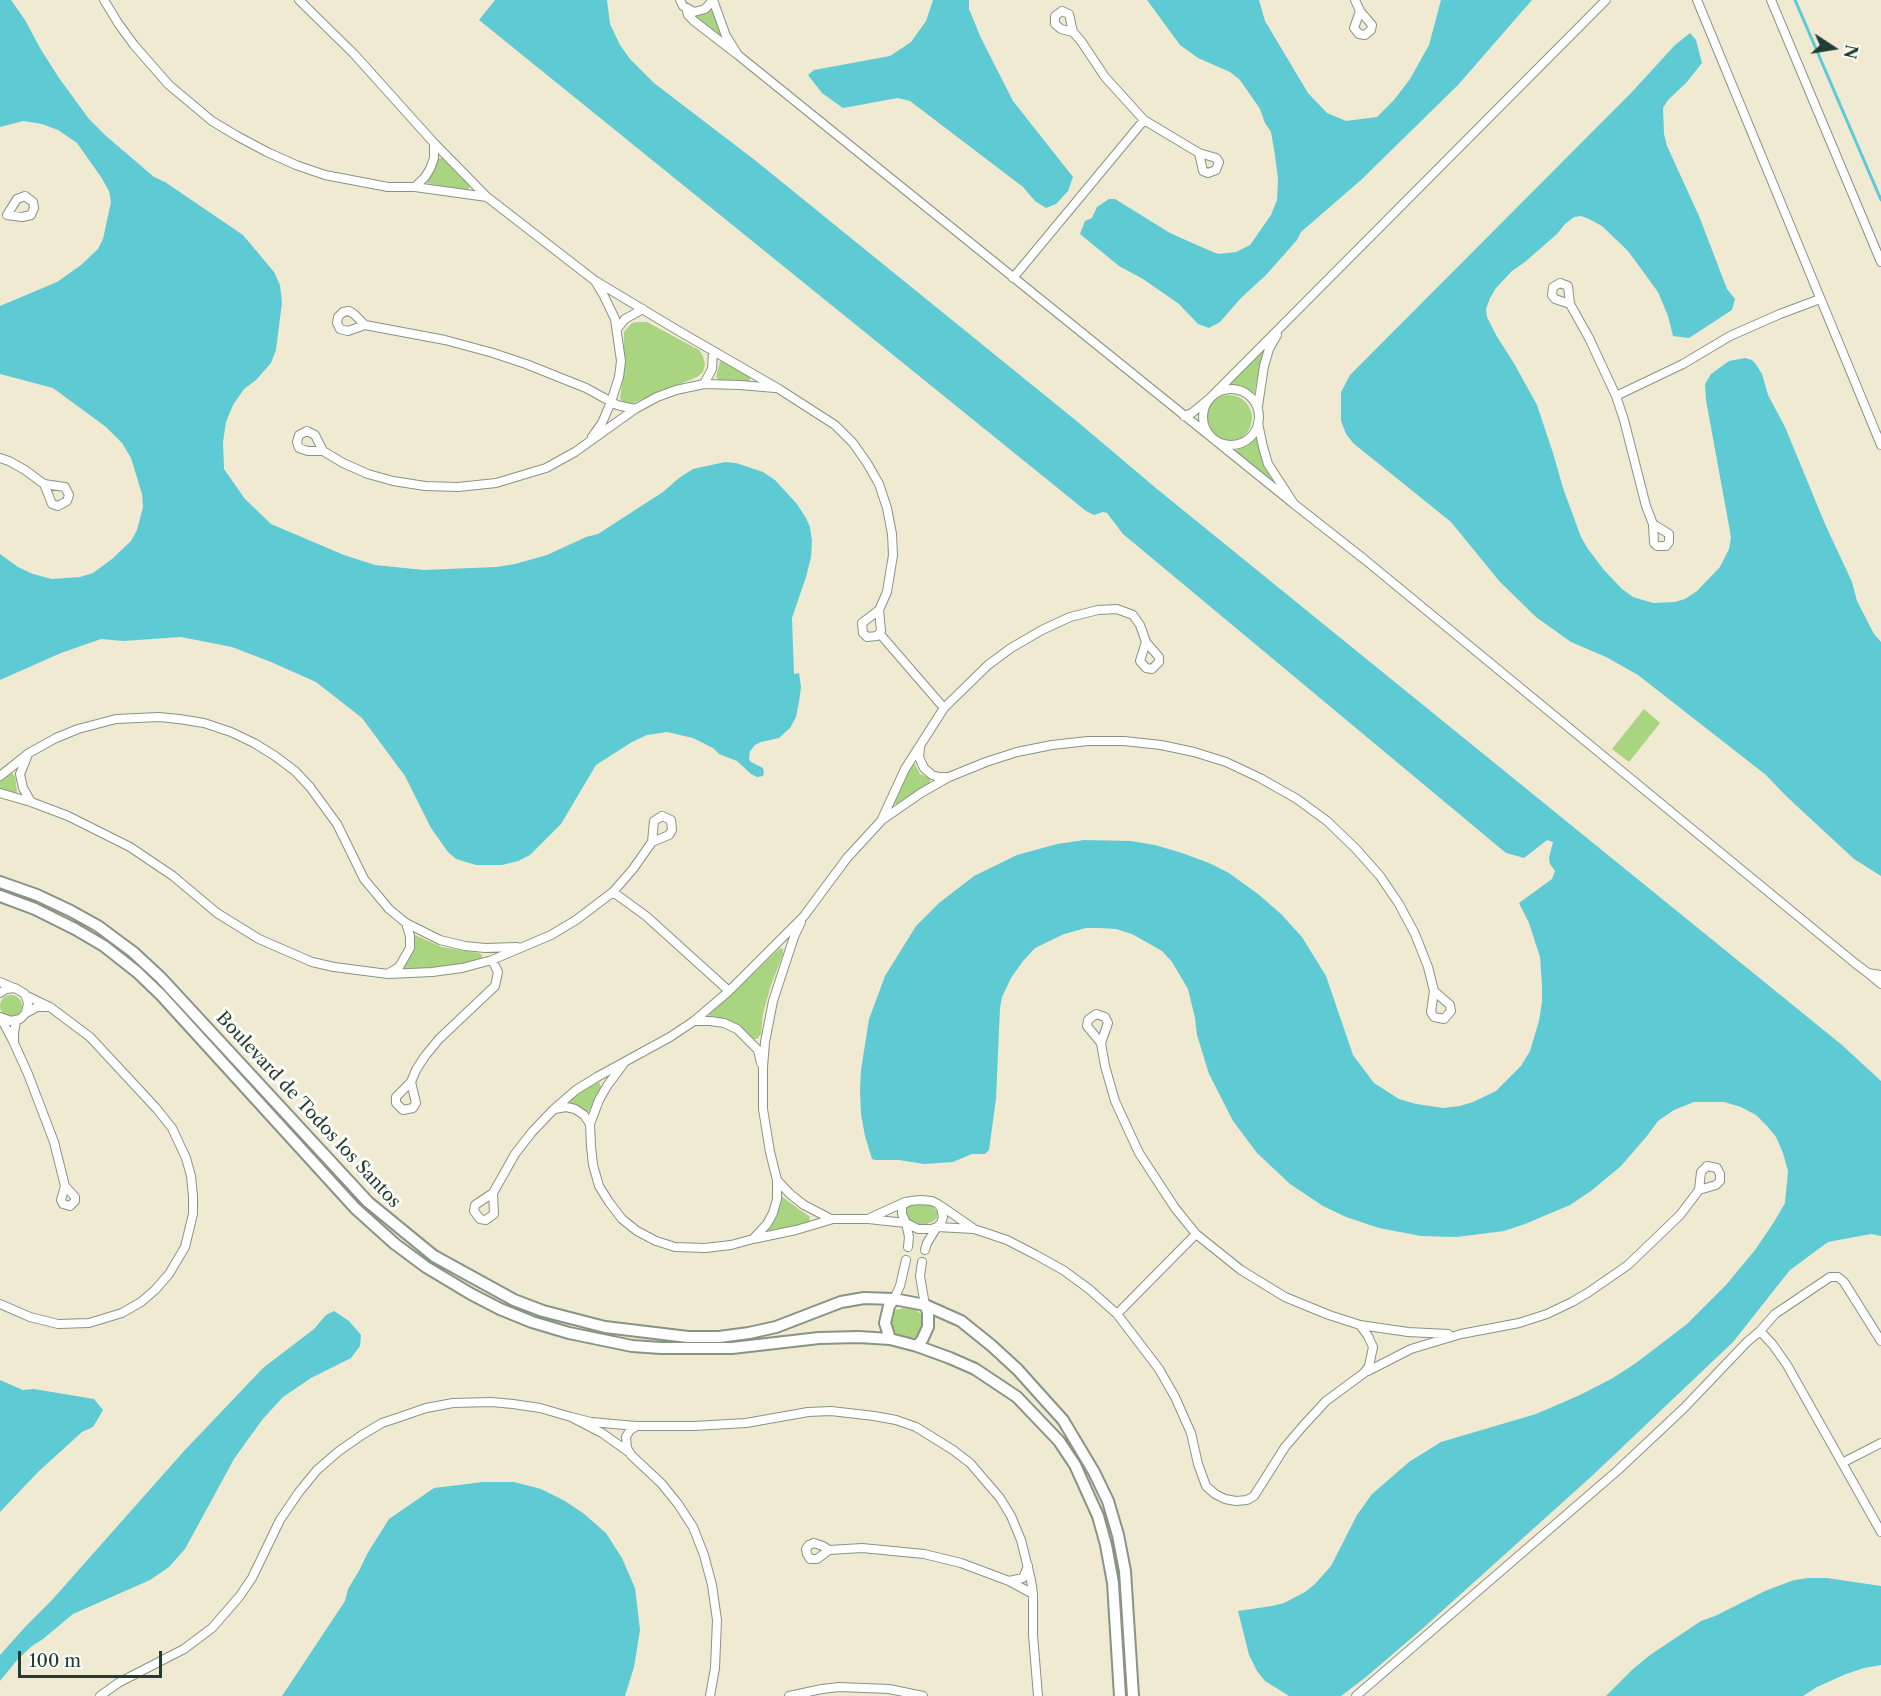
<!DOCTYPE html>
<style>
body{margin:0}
#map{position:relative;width:1881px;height:1696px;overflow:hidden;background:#f1ead3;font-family:"Libre Caslon Text",serif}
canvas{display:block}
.north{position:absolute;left:1803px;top:18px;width:60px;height:60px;-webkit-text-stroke:4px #fdfcf7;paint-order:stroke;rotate:102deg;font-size:16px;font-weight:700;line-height:24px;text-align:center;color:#1f3d34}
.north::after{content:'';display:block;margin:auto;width:21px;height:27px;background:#1f3d34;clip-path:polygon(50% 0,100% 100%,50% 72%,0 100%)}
.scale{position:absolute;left:18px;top:1651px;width:144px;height:27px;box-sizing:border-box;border:3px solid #1f3d34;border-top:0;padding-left:8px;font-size:18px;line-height:21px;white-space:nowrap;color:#1f3d34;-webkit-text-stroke:4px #fdfcf7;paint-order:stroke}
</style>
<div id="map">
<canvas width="1881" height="1696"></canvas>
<div class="north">N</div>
<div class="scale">100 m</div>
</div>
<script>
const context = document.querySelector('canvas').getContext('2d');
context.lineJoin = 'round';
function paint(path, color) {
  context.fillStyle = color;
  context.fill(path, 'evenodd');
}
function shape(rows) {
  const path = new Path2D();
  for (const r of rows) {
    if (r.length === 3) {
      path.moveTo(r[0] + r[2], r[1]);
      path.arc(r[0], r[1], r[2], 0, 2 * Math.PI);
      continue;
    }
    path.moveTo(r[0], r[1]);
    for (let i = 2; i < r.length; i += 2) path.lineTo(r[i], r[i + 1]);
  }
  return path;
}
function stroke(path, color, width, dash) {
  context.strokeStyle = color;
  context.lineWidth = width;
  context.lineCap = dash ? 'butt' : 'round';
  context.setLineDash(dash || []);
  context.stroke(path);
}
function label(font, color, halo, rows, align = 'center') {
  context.font = font + ' "Libre Caslon Text",serif';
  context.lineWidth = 6;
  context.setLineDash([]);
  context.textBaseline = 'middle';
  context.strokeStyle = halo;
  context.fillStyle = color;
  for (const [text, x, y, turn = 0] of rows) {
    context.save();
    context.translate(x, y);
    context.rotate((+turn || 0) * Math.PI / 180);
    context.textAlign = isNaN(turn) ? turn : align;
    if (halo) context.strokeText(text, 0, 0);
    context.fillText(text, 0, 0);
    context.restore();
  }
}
const green = shape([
 [711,9,723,37,722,39,695,16,705,13],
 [442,158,470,186,467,191,427,183,436,159],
 [638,322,647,322,699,350,703,356,705,364,703,372,697,377,633,403,625,403,620,399,623,375,624,332,632,323],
 [1265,346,1266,348,1259,370,1254,394,1251,395,1242,387,1229,385],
 [723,360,751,375,749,382,719,380,716,377,720,362],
 [1229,418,23],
 [1256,437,1262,460,1274,483,1232,452,1246,446],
 [1644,709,1660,723,1629,762,1612,749],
 [911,763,915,764,920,774,930,778,930,783,897,805,893,802],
 [12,773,15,776,17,792,15,794,0,791,0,780],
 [415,935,442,947,479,953,482,955,482,958,481,960,444,967,410,971,404,969,412,937],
 [780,948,783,949,783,954,770,988,763,1014,761,1034,757,1039,754,1039,738,1026,723,1019,710,1016,708,1014,732,994],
 [11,1006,11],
 [596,1081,599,1082,601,1087,589,1111,586,1113,579,1107,570,1103,571,1100],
 [781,1196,810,1217,809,1223,769,1233,768,1228,777,1214,778,1198],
 [917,1202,931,1205,937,1212,937,1218,932,1222,924,1225,915,1224,908,1220,904,1215,904,1209,907,1205],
 [904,1308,916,1310,923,1316,925,1323,922,1331,917,1337,911,1338,897,1335,892,1330,889,1323,891,1315,896,1310]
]);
const water = shape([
 [0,0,11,0,25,20,40,48,59,78,89,119,105,135,154,177,165,182,243,235,274,272,280,285,282,302,276,350,271,363,256,380,244,389,233,405,226,422,223,442,224,469,245,499,271,524,344,555,375,565,424,570,496,567,515,564,547,555,586,537,598,534,663,492,679,478,693,469,725,462,736,463,763,472,775,480,797,504,806,518,810,527,812,541,811,557,806,577,792,618,794,674,799,673,801,687,799,702,796,717,790,728,779,738,761,742,755,745,750,751,749,759,751,762,763,768,764,773,763,776,757,777,751,774,737,761,719,754,713,748,693,738,667,732,647,735,632,742,596,765,561,824,530,855,518,861,502,865,476,865,456,859,448,852,431,828,405,776,362,718,316,682,271,662,232,647,181,637,123,641,101,639,61,653,0,680,0,554,18,567,33,574,52,579,80,577,93,573,112,559,131,541,137,530,143,507,142,494,131,458,122,443,106,427,53,388,0,374,0,306,57,282,81,265,98,249,103,239,111,202,109,191,101,177,77,143,58,130,42,124,23,121,0,127],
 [495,0,607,0,610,24,620,45,630,59,654,83,756,161,1079,423,1157,489,1842,1045,1881,1081,1881,1236,1871,1234,1828,1242,1790,1270,1733,1342,1593,1475,1422,1629,1366,1677,1341,1696,1289,1696,1265,1681,1257,1671,1249,1655,1238,1611,1272,1606,1284,1603,1305,1592,1315,1584,1331,1566,1357,1515,1372,1494,1409,1462,1441,1442,1536,1414,1580,1395,1613,1378,1636,1363,1687,1324,1726,1285,1755,1250,1774,1222,1785,1203,1788,1171,1783,1153,1776,1137,1767,1126,1756,1115,1741,1107,1724,1102,1694,1102,1674,1110,1658,1121,1647,1136,1621,1166,1591,1191,1570,1205,1525,1224,1504,1231,1457,1237,1421,1236,1379,1228,1346,1217,1323,1206,1290,1184,1257,1153,1233,1121,1209,1074,1197,1035,1195,1018,1188,989,1172,962,1162,951,1132,934,1116,929,1099,928,1086,928,1064,934,1035,948,1023,961,1011,978,1002,997,1000,1008,996,1099,989,1150,985,1154,972,1154,953,1162,924,1164,899,1160,875,1160,872,1159,865,1136,861,1114,860,1090,861,1070,869,1019,885,976,916,926,939,903,974,876,1017,855,1057,844,1084,840,1131,841,1155,845,1182,853,1209,863,1229,873,1258,894,1281,914,1302,937,1326,976,1353,1055,1374,1083,1399,1099,1416,1104,1443,1108,1460,1106,1473,1102,1496,1091,1521,1066,1530,1051,1539,1021,1542,1002,1542,985,1540,957,1529,923,1519,903,1552,879,1555,871,1550,864,1549,858,1553,842,1547,840,1524,858,1506,853,1123,534,1107,513,1103,512,1094,515,1086,511,479,20],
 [933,0,969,0,969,9,981,38,1013,101,1073,177,1068,191,1056,204,1046,208,1035,201,1023,187,910,101,898,98,843,108,822,93,808,75,814,70,890,56,911,42,926,21],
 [1147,0,1259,0,1265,21,1308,93,1327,113,1346,121,1377,117,1394,100,1410,79,1429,45,1441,0,1532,0,1458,85,1361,180,1301,232,1297,240,1266,275,1241,298,1220,322,1209,328,1198,324,1179,304,1143,279,1119,266,1080,234,1085,221,1092,218,1097,207,1109,199,1115,199,1170,233,1199,246,1218,254,1236,252,1250,245,1271,215,1277,200,1278,179,1275,155,1271,132,1265,123,1260,109,1240,80,1230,72,1198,58,1180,45],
 [1690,33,1696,40,1702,63,1686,83,1668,100,1663,108,1664,134,1667,146,1699,216,1727,289,1735,299,1732,310,1689,338,1673,336,1668,316,1658,292,1628,251,1602,226,1589,219,1581,216,1574,217,1565,224,1557,234,1525,262,1512,271,1496,288,1490,298,1486,309,1487,317,1496,335,1515,365,1537,405,1553,453,1563,488,1581,537,1588,549,1604,570,1622,589,1633,597,1653,603,1675,602,1685,599,1697,591,1720,567,1729,549,1731,538,1729,526,1706,400,1705,384,1711,374,1729,361,1745,358,1752,360,1755,363,1762,374,1768,395,1785,427,1825,524,1852,582,1857,601,1874,634,1881,642,1881,876,1854,859,1786,796,1766,775,1638,675,1606,657,1571,642,1536,617,1500,582,1451,522,1353,443,1346,434,1341,421,1341,392,1350,375,1631,93,1675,45],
 [334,1311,349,1321,361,1335,360,1346,351,1358,311,1378,283,1397,262,1420,234,1459,185,1549,169,1567,150,1580,73,1614,43,1639,32,1646,18,1659,0,1681,0,1655,26,1626,52,1600,184,1451,263,1368,314,1329,326,1315],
 [0,1380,23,1390,34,1389,94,1399,103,1410,93,1427,82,1432,38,1472,0,1512],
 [483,1482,514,1482,541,1489,565,1501,583,1513,606,1533,613,1544,622,1558,635,1588,640,1630,634,1667,625,1696,282,1696,345,1601,348,1589,360,1569,367,1554,389,1519,434,1488],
 [1809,1578,1827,1578,1881,1586,1881,1665,1864,1668,1846,1674,1817,1687,1803,1696,1606,1696,1633,1669,1650,1655,1701,1621,1715,1616,1765,1591,1794,1580]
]);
const stream = shape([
 [1795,0,1881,200]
]);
const street = shape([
 [104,0,118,23,134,45,169,85,212,121,237,136,267,152,296,165,325,175,388,187,415,187,487,197,594,280,677,330,779,389,835,425,853,443,867,463,879,484,887,508,892,534,893,555,887,592,879,610],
 [299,0,354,54,434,143,487,197],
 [680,0,683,6,694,12,705,9,713,0],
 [1355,0,1360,11],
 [1697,0,1881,445],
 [1771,0,1881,262],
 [686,8,688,15,694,21,738,55,726,36,713,0],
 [1062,11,1069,14,1073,32,1061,29,1055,24,1055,16,1062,11],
 [1360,11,1372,25,1371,30,1365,35,1359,34,1354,28,1360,11],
 [1073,32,1081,41,1105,77,1144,120,1199,153],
 [738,55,1294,504,1268,464,1263,447,1258,423],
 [1199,153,1216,158,1219,162,1216,170,1208,173,1203,171,1199,153],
 [415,187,425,177,430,169,434,158,434,143],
 [25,196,33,202,34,208,31,215,22,217,7,215,17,199,25,196],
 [1013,278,1144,120],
 [1560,283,1568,286,1570,304,1555,299,1552,295,1553,287,1560,283],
 [1570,304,1589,338,1616,396,1624,420,1646,506,1653,524],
 [349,311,354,314,365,325,348,331,340,329,337,323,338,317,343,312,349,311],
 [365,325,445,340,493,353,526,364,586,388,617,405,635,409],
 [617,329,625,319,643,309],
 [704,384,712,369,713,351],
 [1231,417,28],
 [1616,396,1683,364,1730,336,1780,314,1820,299],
 [1258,406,1264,366,1269,349,1277,335],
 [1184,416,1192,413,1210,398,1606,0],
 [307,431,315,435,323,451,308,451,299,448,297,442,299,435,307,431],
 [592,437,602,423,611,402,619,377,621,361,615,319,604,296,595,281],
 [323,451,343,463,368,474,393,481,425,486,458,487,496,483,546,468,575,452,635,409,657,397,676,390,704,384,740,385,775,388],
 [0,458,9,461,25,470,44,484],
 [44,484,65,487,69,495,67,501,58,506,52,504,44,484],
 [1294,504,1364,559,1856,964,1868,973,1881,975],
 [1653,524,1669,534,1669,542,1666,546,1657,546,1654,543,1653,524],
 [879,610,881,631,877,636,867,637,863,633,862,623,879,610],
 [880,634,944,708],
 [1146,642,1159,657,1159,662,1152,669,1146,668,1140,661,1146,642],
 [920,748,919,757,924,768,932,775,939,777,948,777],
 [27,757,20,774,23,788,31,802],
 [0,776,29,753,56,738,78,729,116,719,159,717,179,719,204,723,231,732,254,743,275,756,295,771,310,787,337,824,364,879,389,909,406,923,440,940,465,946,485,948,517,947],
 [0,793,31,802,68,816,130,847,173,876,217,913,259,939,312,962,334,967,388,974,432,972,462,968,492,960,551,935,576,920,613,892,633,869,652,842],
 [662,816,671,820,672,830,669,835,652,842,654,821,662,816],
 [882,820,921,793,949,777,986,762,1017,752,1052,745,1088,741,1124,741,1161,745,1194,752,1226,762,1260,778,1297,799,1327,821,1356,849,1380,876,1399,904,1415,934,1428,967,1434,991],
 [613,892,646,916,729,991,804,916,847,858,881,821,905,769,944,708,988,665,1011,648,1042,630,1070,617,1098,610,1117,609,1133,615,1140,625,1146,642],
 [801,922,794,937,773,1001,765,1042,763,1067,763,1109,770,1152,777,1180,790,1194,804,1205,831,1219],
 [389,973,399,967,410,948,410,936,406,923],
 [1869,974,1881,984],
 [0,982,14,988],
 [1434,991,1450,1005,1451,1011,1444,1019,1434,1017,1431,1012,1434,991],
 [0,993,6,989,15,988,25,994,28,1003,26,1013,20,1019,11,1021,0,1017],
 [25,995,50,1007,37,1007,26,1013],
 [1096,1014,1105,1017,1108,1023,1101,1043,1087,1026,1088,1020,1096,1014],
 [1,1018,14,1043,14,1033,16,1021],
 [694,1021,710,1021,724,1023,737,1029,758,1050,761,1063],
 [14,1043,28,1074,54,1142,65,1186],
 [624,1063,607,1086,599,1100,590,1124,591,1146,593,1165,599,1186,609,1202,622,1219,637,1231,656,1241,675,1247,705,1248,731,1245,753,1239,796,1230,833,1219,868,1219,906,1223,909,1237,908,1247],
 [411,1082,416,1070,425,1056,439,1039,495,986,498,972,492,960],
 [411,1082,416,1103,413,1108,403,1110,396,1103,396,1097,411,1082],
 [555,1109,566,1107,575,1109,584,1115,590,1124],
 [1707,1166,1717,1168,1720,1174,1720,1181,1716,1185,1699,1190,1701,1172,1707,1166],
 [65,1186,75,1197,75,1201,70,1206,63,1204,61,1200,65,1186],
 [493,1193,515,1154,532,1132,554,1109,576,1090,597,1077,670,1037,694,1021,729,991],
 [493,1193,494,1214,486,1220,480,1219,474,1211,475,1205,493,1193],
 [921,1200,932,1201,938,1204,941,1208,943,1217,941,1223,937,1227,932,1229,918,1229,906,1223,902,1214,902,1205,910,1201,921,1200],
 [941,1206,973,1228],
 [870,1218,905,1202],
 [754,1238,767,1224,773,1213,777,1199,777,1180],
 [925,1250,927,1243,937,1227,974,1229,1007,1240,1036,1255,1063,1270,1089,1289,1117,1314,1159,1369,1175,1397,1191,1433,1198,1464,1206,1486,1215,1494,1225,1499,1236,1501,1247,1500,1254,1496,1285,1447,1303,1426,1326,1401,1364,1373,1369,1366,1373,1347,1368,1336,1360,1325,1329,1315,1285,1297,1241,1270,1196,1234,1175,1208,1139,1153,1115,1101,1105,1066,1101,1043],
 [922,1262,920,1276,925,1305],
 [894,1299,900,1286,906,1260],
 [0,1304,30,1317,58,1324,89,1323,122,1313,141,1302,155,1290,169,1274,185,1247,193,1214,193,1196,191,1176,186,1158,172,1128,156,1108,90,1037,50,1007],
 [1117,1314,1196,1234],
 [1360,1325,1408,1332,1448,1334],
 [1760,1331,1775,1314,1830,1277,1838,1277,1844,1282,1881,1341],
 [1368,1371,1411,1349,1461,1334,1519,1323,1547,1314,1572,1302,1589,1292,1628,1265,1680,1215,1699,1190],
 [630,1453,602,1433,571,1417,591,1422,636,1426],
 [1842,1463,1881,1443],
 [814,1543,823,1546,829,1550,817,1559,810,1559,807,1554,806,1549,809,1545,814,1543],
 [829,1550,862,1548,924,1554,961,1563,1009,1581],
 [1028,1566,1023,1578,1009,1581,1033,1594],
 [100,1696,118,1683,184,1649,212,1628,239,1597,252,1578,280,1520,299,1492,317,1470,339,1451,362,1435,382,1423,403,1416,426,1408,453,1403,491,1402,513,1404,540,1408,571,1417],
 [710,1696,715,1668,717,1620,712,1585,704,1555,693,1527,678,1504,661,1483,631,1455,627,1448,626,1437,630,1430,637,1426,694,1426,746,1423,808,1412,831,1411,874,1416,896,1420,916,1427,953,1450,970,1463,1000,1498,1011,1516,1021,1540,1031,1580,1033,1594,1033,1635,1038,1696],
 [789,1696,822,1689,839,1687,889,1689,923,1696],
 [1356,1696,1617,1471,1684,1408,1747,1342,1760,1331,1773,1345,1787,1365,1881,1532]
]);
const secondary = shape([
 [0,882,37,895,71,911,98,926,133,952,161,978,368,1202,434,1256,514,1300,543,1311,605,1327,688,1337,719,1337,749,1333,776,1327,841,1302,864,1298,894,1299,925,1305,961,1321,992,1346,1018,1370,1044,1399,1063,1420,1094,1472,1108,1501,1118,1535,1125,1571,1133,1696],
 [0,896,35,909,75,929,104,946,137,972,161,995,355,1208,395,1244,426,1267,471,1294,500,1309,532,1322,569,1333,632,1346,661,1348,732,1348,819,1338,859,1337,890,1339,917,1346,950,1358,975,1369,1017,1397,1059,1441,1075,1465,1098,1516,1106,1545,1113,1583,1120,1696],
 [890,1339,885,1323,889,1306,894,1299],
 [917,1346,922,1340,928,1327,928,1312,925,1305]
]);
const streetNames = [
 ["Boulevard de Todos los Santos",308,1110,47]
];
paint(green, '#a9d480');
paint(water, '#5ecad4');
stroke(stream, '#5ecad4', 3);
stroke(street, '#889484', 10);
stroke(secondary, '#889484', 14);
stroke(street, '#fff', 8);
stroke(secondary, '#fff', 10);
label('18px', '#1f3d34', '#fdfcf7', streetNames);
</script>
